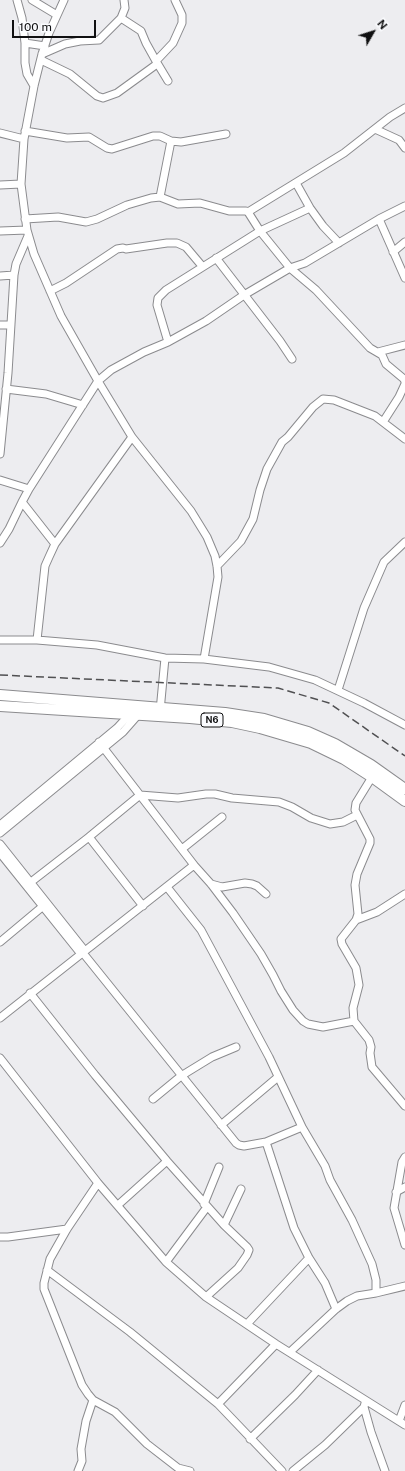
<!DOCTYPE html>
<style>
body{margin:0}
#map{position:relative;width:405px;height:1471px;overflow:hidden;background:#ededf0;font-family:"Public Sans",sans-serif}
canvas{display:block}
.north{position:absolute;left:353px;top:12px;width:40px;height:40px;-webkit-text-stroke:3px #fafbfe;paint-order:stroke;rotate:51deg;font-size:11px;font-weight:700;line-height:16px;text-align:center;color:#101011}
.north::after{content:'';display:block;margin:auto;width:14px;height:18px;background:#101011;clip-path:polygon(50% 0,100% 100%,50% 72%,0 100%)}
.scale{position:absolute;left:12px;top:20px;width:84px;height:18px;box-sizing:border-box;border:2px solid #101011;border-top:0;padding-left:5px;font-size:12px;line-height:14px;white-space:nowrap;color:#101011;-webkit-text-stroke:3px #fafbfe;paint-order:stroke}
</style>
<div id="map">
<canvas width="405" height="1471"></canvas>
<div class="north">N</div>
<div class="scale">100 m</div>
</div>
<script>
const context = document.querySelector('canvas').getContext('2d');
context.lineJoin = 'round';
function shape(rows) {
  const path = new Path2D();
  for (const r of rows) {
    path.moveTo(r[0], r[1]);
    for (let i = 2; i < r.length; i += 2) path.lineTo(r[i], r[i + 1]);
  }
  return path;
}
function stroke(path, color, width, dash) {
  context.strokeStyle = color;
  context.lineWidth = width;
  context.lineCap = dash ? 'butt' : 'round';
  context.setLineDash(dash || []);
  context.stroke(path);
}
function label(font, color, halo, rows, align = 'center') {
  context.font = font + ' "Public Sans",sans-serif';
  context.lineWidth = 4;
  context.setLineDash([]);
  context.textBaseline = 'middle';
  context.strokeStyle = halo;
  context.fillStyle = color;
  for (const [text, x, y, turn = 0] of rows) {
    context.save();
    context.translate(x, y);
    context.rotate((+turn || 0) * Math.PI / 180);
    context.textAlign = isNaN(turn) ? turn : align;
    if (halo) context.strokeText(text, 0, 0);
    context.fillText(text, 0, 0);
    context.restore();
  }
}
const minor = shape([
 [17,0,22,18,25,43,45,46],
 [32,0,57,15],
 [64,0,49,33,42,54,34,86,24,139,21,184,27,230,34,254,61,316,98,381,132,437,191,511,207,537,215,556,217,566,218,577,204,659],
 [121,18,141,31,146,43,156,61,168,81],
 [25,43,25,63,27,74,34,86],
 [42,54,65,44,80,41,99,40,121,18,125,8,124,0],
 [41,60,70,74,97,96,103,98,117,93,157,64],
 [156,61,173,43,182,23,182,15,175,0],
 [375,129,399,140,405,148],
 [25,131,67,138,89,137,107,148,112,149,153,136,160,136,171,141,181,142,226,134],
 [0,133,24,139],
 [296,183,310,208,323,226,339,243],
 [0,185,21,184],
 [160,197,171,141],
 [248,212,344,153,390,117,405,108],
 [25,219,58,217,86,222,97,219,127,205,151,198,160,197,178,204,200,203,229,211,246,211,248,212,260,231,290,268,316,290,370,348,382,355,386,364,404,379,405,382],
 [379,219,405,278],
 [0,231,27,230],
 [393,252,405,242],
 [216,258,280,341,292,359],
 [0,276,14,275],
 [50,291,66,283,117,249,123,248,126,249,167,243,177,243,186,247,202,266],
 [0,325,11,325],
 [168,342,157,305,158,298,166,290,260,231,310,208],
 [378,352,405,345],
 [6,389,46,394,83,405],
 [383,422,399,397,405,384],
 [0,454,8,373,14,275,16,264,28,236],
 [0,480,29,489],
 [0,543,9,529,22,502],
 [55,544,22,502,29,489,98,381,111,370,144,352,168,342,206,321,244,295,290,268,305,263,379,219,405,206],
 [217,566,241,541,253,519,260,490,267,469,282,442,288,437,313,407,323,399,334,400,375,416,405,439],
 [0,640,37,640,97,645,165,658,204,659,269,667,315,680,364,703,405,725],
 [37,640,45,566,49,557,55,544,132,437],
 [338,690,364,608,384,562,405,542],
 [160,711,165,658],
 [372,777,356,803,355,810,370,839,370,843,357,874,355,885,358,914,356,920,341,939,342,944,356,968,359,985,353,1008,354,1021,369,1040,371,1047,370,1053,372,1067,405,1106],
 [0,825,117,728,129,715],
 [0,833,123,732,138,715],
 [89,837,140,795,178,798,206,794,215,794,232,798,279,802,292,807,311,818,330,824,343,822,357,815],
 [0,844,85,951],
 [182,849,222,817],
 [0,853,81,954],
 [194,865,211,884,233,913,261,954,273,975,281,991,293,1010,303,1021,308,1024,323,1027,354,1021],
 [31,882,89,837,143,906],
 [211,884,222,887,245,883,252,884,257,886,266,894],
 [167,887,201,930,269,1057,302,1127,325,1166,330,1180,352,1220,372,1264,376,1280,376,1293],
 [356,920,377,912,405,894],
 [0,942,42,907],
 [83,953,236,1143,239,1145,244,1146,266,1142,302,1127],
 [30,993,95,1075,167,1161,224,1225,247,1247,249,1250,247,1255,238,1268,206,1297],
 [0,1018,194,865,99,742],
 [0,1058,98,1183,166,1262,206,1297,276,1344,405,1425],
 [153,1099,181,1076,212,1057,236,1047],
 [221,1125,278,1077],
 [266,1142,294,1228,309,1258,325,1283,336,1309],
 [405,1157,402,1162,394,1208,405,1245],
 [98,1183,67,1229,50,1259,44,1283,44,1289,82,1385,88,1394,93,1400,115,1412,147,1444,178,1468,190,1471],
 [396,1192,405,1187],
 [204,1204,219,1167],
 [118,1205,167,1161],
 [224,1225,241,1189],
 [0,1237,8,1237,67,1229],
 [166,1262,207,1207],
 [47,1270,130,1332,218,1404,282,1471],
 [247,1324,309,1258],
 [290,1352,336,1309,347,1301,357,1296,376,1293,405,1286],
 [365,1403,364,1407,371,1432,385,1471],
 [218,1404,276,1344],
 [399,1421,405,1405],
 [250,1439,295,1395,318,1370],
 [78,1471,82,1461,81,1449,86,1421,93,1400],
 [293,1471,325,1445,364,1407]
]);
const highway = shape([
 [0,695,225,713,264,719,308,732,335,744,371,765,405,789],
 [0,706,190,718,232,722,260,728,311,743,344,759,372,777,405,801]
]);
const rail = shape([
 [0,675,278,688,329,703,405,756]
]);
const shields = [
 [212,720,22]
];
const shieldNames = [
 ["N6",212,720]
];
stroke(minor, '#8b8b8e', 9);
stroke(highway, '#8b8b8e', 12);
stroke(minor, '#fff', 7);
stroke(highway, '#fff', 10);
stroke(rail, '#505052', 1.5, [8, 4]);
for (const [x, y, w] of shields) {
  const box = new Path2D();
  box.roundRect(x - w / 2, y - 7, w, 14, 3);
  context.fillStyle = '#fafbfe';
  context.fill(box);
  stroke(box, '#101011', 1);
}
label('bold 9px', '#101011', null, shieldNames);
</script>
